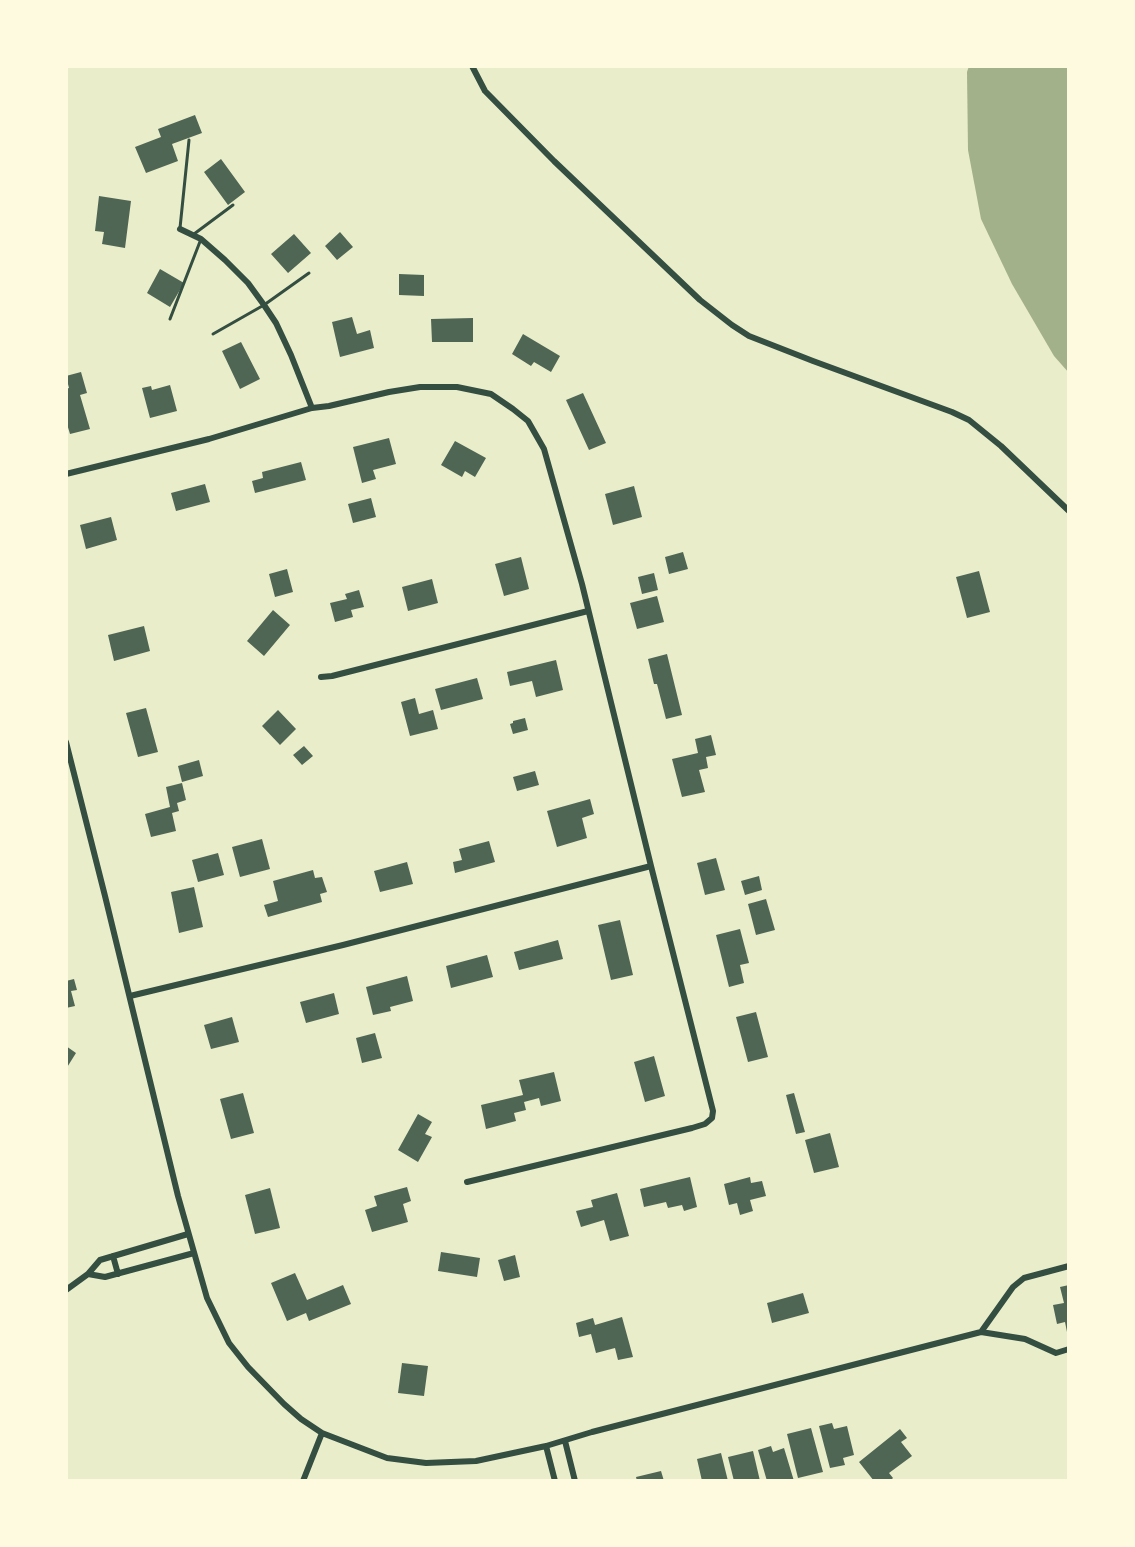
<!DOCTYPE html>
<style>
body{margin:0}
#map{position:relative;width:1135px;height:1547px;overflow:hidden;background:#e9edc9;font-family:"Titillium Web",sans-serif}
canvas{display:block}
.frame{position:absolute;inset:0;border:68px solid #fefae0;pointer-events:none}
</style>
<div id="map">
<canvas width="1135" height="1547"></canvas>
<div class="frame"></div>
</div>
<script>
const context = document.querySelector('canvas').getContext('2d');
context.lineJoin = 'round';
function paint(path, color) {
  context.fillStyle = color;
  context.fill(path, 'evenodd');
}
function shape(rows) {
  const path = new Path2D();
  for (const r of rows) {
    path.moveTo(r[0], r[1]);
    for (let i = 2; i < r.length; i += 2) path.lineTo(r[i], r[i + 1]);
  }
  return path;
}
function stroke(path, color, width, dash) {
  context.strokeStyle = color;
  context.lineWidth = width;
  context.lineCap = dash ? 'butt' : 'round';
  context.setLineDash(dash || []);
  context.stroke(path);
}
const water = shape([
 [969,66,1069,66,1069,373,1054,356,1012,284,981,219,968,150,967,72]
]);
const building = shape([
 [195,115,202,133,172,144,178,161,146,173,135,147,161,137,158,129],
 [221,159,245,192,228,205,204,172],
 [99,196,131,201,125,248,102,244,104,232,95,231],
 [340,232,353,247,337,260,325,246],
 [294,234,311,253,288,273,271,254],
 [160,269,184,283,170,307,147,293],
 [399,274,424,275,424,296,399,295],
 [352,317,357,334,370,330,374,348,340,357,332,322],
 [473,318,473,342,432,342,431,319],
 [523,334,560,356,551,372,534,362,531,366,512,354],
 [241,342,260,379,240,389,222,351],
 [81,372,87,393,80,395,90,429,70,434,67,424,66,424,66,389,69,388,66,376],
 [170,385,177,411,150,418,142,388,151,386,152,390],
 [583,393,606,443,589,450,566,400],
 [389,438,396,464,373,470,376,479,362,483,353,447],
 [455,441,486,458,475,477,465,471,462,477,441,465],
 [301,462,306,480,255,493,252,481,263,478,262,472],
 [205,484,210,502,176,511,171,493],
 [634,486,642,517,613,525,605,494],
 [371,498,376,517,353,523,348,504],
 [111,517,117,540,86,549,80,525],
 [683,552,688,569,669,574,665,557],
 [521,557,529,589,504,596,495,564],
 [287,569,293,592,275,597,269,574],
 [979,571,990,612,967,618,956,577],
 [654,573,658,590,642,594,638,577],
 [432,579,438,603,408,611,402,587],
 [359,590,364,607,351,610,353,617,335,622,330,603,347,599,345,594],
 [657,596,664,622,637,629,630,603],
 [273,610,290,625,264,656,247,641],
 [144,626,150,651,114,661,108,635],
 [667,654,682,715,666,719,657,684,654,684,648,659],
 [556,660,563,690,536,697,532,681,510,686,507,672],
 [477,678,483,699,441,710,435,689],
 [415,698,419,714,433,710,438,729,410,736,401,702],
 [146,708,158,752,138,757,126,713],
 [278,710,296,729,280,745,262,726],
 [525,718,528,730,513,734,510,724,513,723,513,721],
 [711,735,716,755,706,757,708,768,699,770,705,792,682,797,672,759,698,753,695,739],
 [304,746,313,756,302,765,293,755],
 [199,760,203,776,182,782,178,766],
 [535,771,539,785,517,791,513,777],
 [182,783,186,800,177,803,179,811,172,813,176,831,151,837,145,814,170,807,166,787],
 [590,799,594,814,582,818,587,838,557,847,547,811],
 [262,839,270,869,240,877,232,847],
 [489,841,495,862,455,873,453,862,462,860,459,849],
 [218,853,224,875,198,882,192,860],
 [716,858,725,890,705,895,697,863],
 [407,862,413,884,380,892,374,871],
 [313,870,315,878,322,877,327,892,320,894,322,902,268,917,264,905,278,901,273,881],
 [759,876,762,890,745,895,741,881],
 [194,887,203,927,179,933,171,892],
 [766,899,775,930,756,935,748,904],
 [620,920,633,975,611,980,598,925],
 [740,929,749,963,740,965,744,983,729,987,716,935],
 [558,940,563,959,519,970,514,952],
 [487,955,493,977,451,988,446,966],
 [407,976,413,1001,390,1007,391,1011,373,1015,366,987],
 [74,979,77,990,71,991,75,1006,66,1008,66,981],
 [334,993,339,1014,306,1023,300,1002],
 [756,1012,768,1057,748,1062,736,1017],
 [232,1017,239,1042,211,1049,204,1025],
 [375,1033,382,1058,362,1063,356,1038],
 [66,1046,76,1053,66,1069],
 [654,1056,665,1096,645,1102,634,1062],
 [554,1072,561,1101,541,1106,539,1098,524,1102,526,1110,514,1113,516,1121,486,1129,481,1105,523,1095,519,1080],
 [243,1093,254,1133,231,1139,220,1099],
 [794,1093,805,1132,796,1134,786,1095],
 [418,1114,432,1122,425,1134,432,1137,418,1162,398,1150],
 [830,1133,839,1167,814,1173,805,1140],
 [690,1177,697,1207,684,1211,682,1205,668,1208,666,1202,644,1207,640,1189],
 [750,1177,751,1183,762,1181,766,1196,750,1200,753,1211,740,1215,737,1203,729,1205,724,1184],
 [407,1187,411,1201,403,1204,408,1222,372,1232,365,1210,377,1206,374,1196],
 [270,1188,280,1228,255,1234,245,1195],
 [617,1193,629,1236,610,1241,604,1220,581,1227,576,1211,593,1207,591,1200],
 [441,1252,480,1258,477,1277,438,1271],
 [515,1255,520,1277,504,1281,498,1260],
 [295,1273,307,1300,343,1285,351,1304,309,1321,306,1313,287,1321,271,1283],
 [1069,1285,1069,1336,1068,1337,1065,1322,1057,1324,1053,1305,1064,1303,1060,1287],
 [803,1293,809,1313,772,1323,767,1303],
 [622,1317,633,1357,618,1360,615,1348,596,1353,591,1334,579,1337,576,1323,593,1318,595,1325],
 [402,1363,428,1366,424,1396,398,1393],
 [832,1423,834,1429,847,1426,854,1455,843,1458,845,1465,830,1468,819,1426],
 [811,1428,823,1472,798,1478,787,1434],
 [900,1429,907,1438,901,1442,912,1456,889,1473,893,1478,890,1481,874,1481,859,1462],
 [771,1446,773,1452,784,1448,794,1481,767,1481,758,1450],
 [753,1451,760,1481,734,1481,728,1457],
 [721,1453,728,1481,702,1481,697,1459],
 [661,1471,664,1481,637,1481,636,1477]
]);
const service = shape([
 [180,228,189,140],
 [194,234,233,205],
 [170,319,201,239],
 [213,334,264,305,309,273]
]);
const minor = shape([
 [472,66,485,91,554,161,700,300,732,325,749,336,813,361,952,412,969,420,1001,446,1069,511],
 [180,229,201,239,225,260,248,283,264,305,276,323,291,355,312,408],
 [66,474,209,439,312,408,329,406,389,392,420,387,457,387,491,394,513,409,528,421,544,449,582,584,651,866,713,1111,712,1118,705,1124,692,1128,467,1182],
 [321,677,332,676,588,611],
 [66,742,105,896,178,1196,207,1298,229,1343,248,1367,284,1404,301,1419,322,1433,387,1458,426,1463,476,1461,546,1446,592,1432,981,1332,1025,1339,1056,1353,1069,1349],
 [130,996,343,945,651,866],
 [113,1256,118,1274],
 [88,1274,105,1277,194,1253],
 [66,1290,88,1274,100,1260,188,1234],
 [981,1332,1013,1287,1024,1278,1069,1266],
 [565,1441,575,1481],
 [546,1446,555,1481],
 [303,1481,322,1433]
]);
paint(water, '#a3b18a');
paint(building, '#4f6655');
stroke(service, '#344e41', 3);
stroke(minor, '#344e41', 6);
</script>
